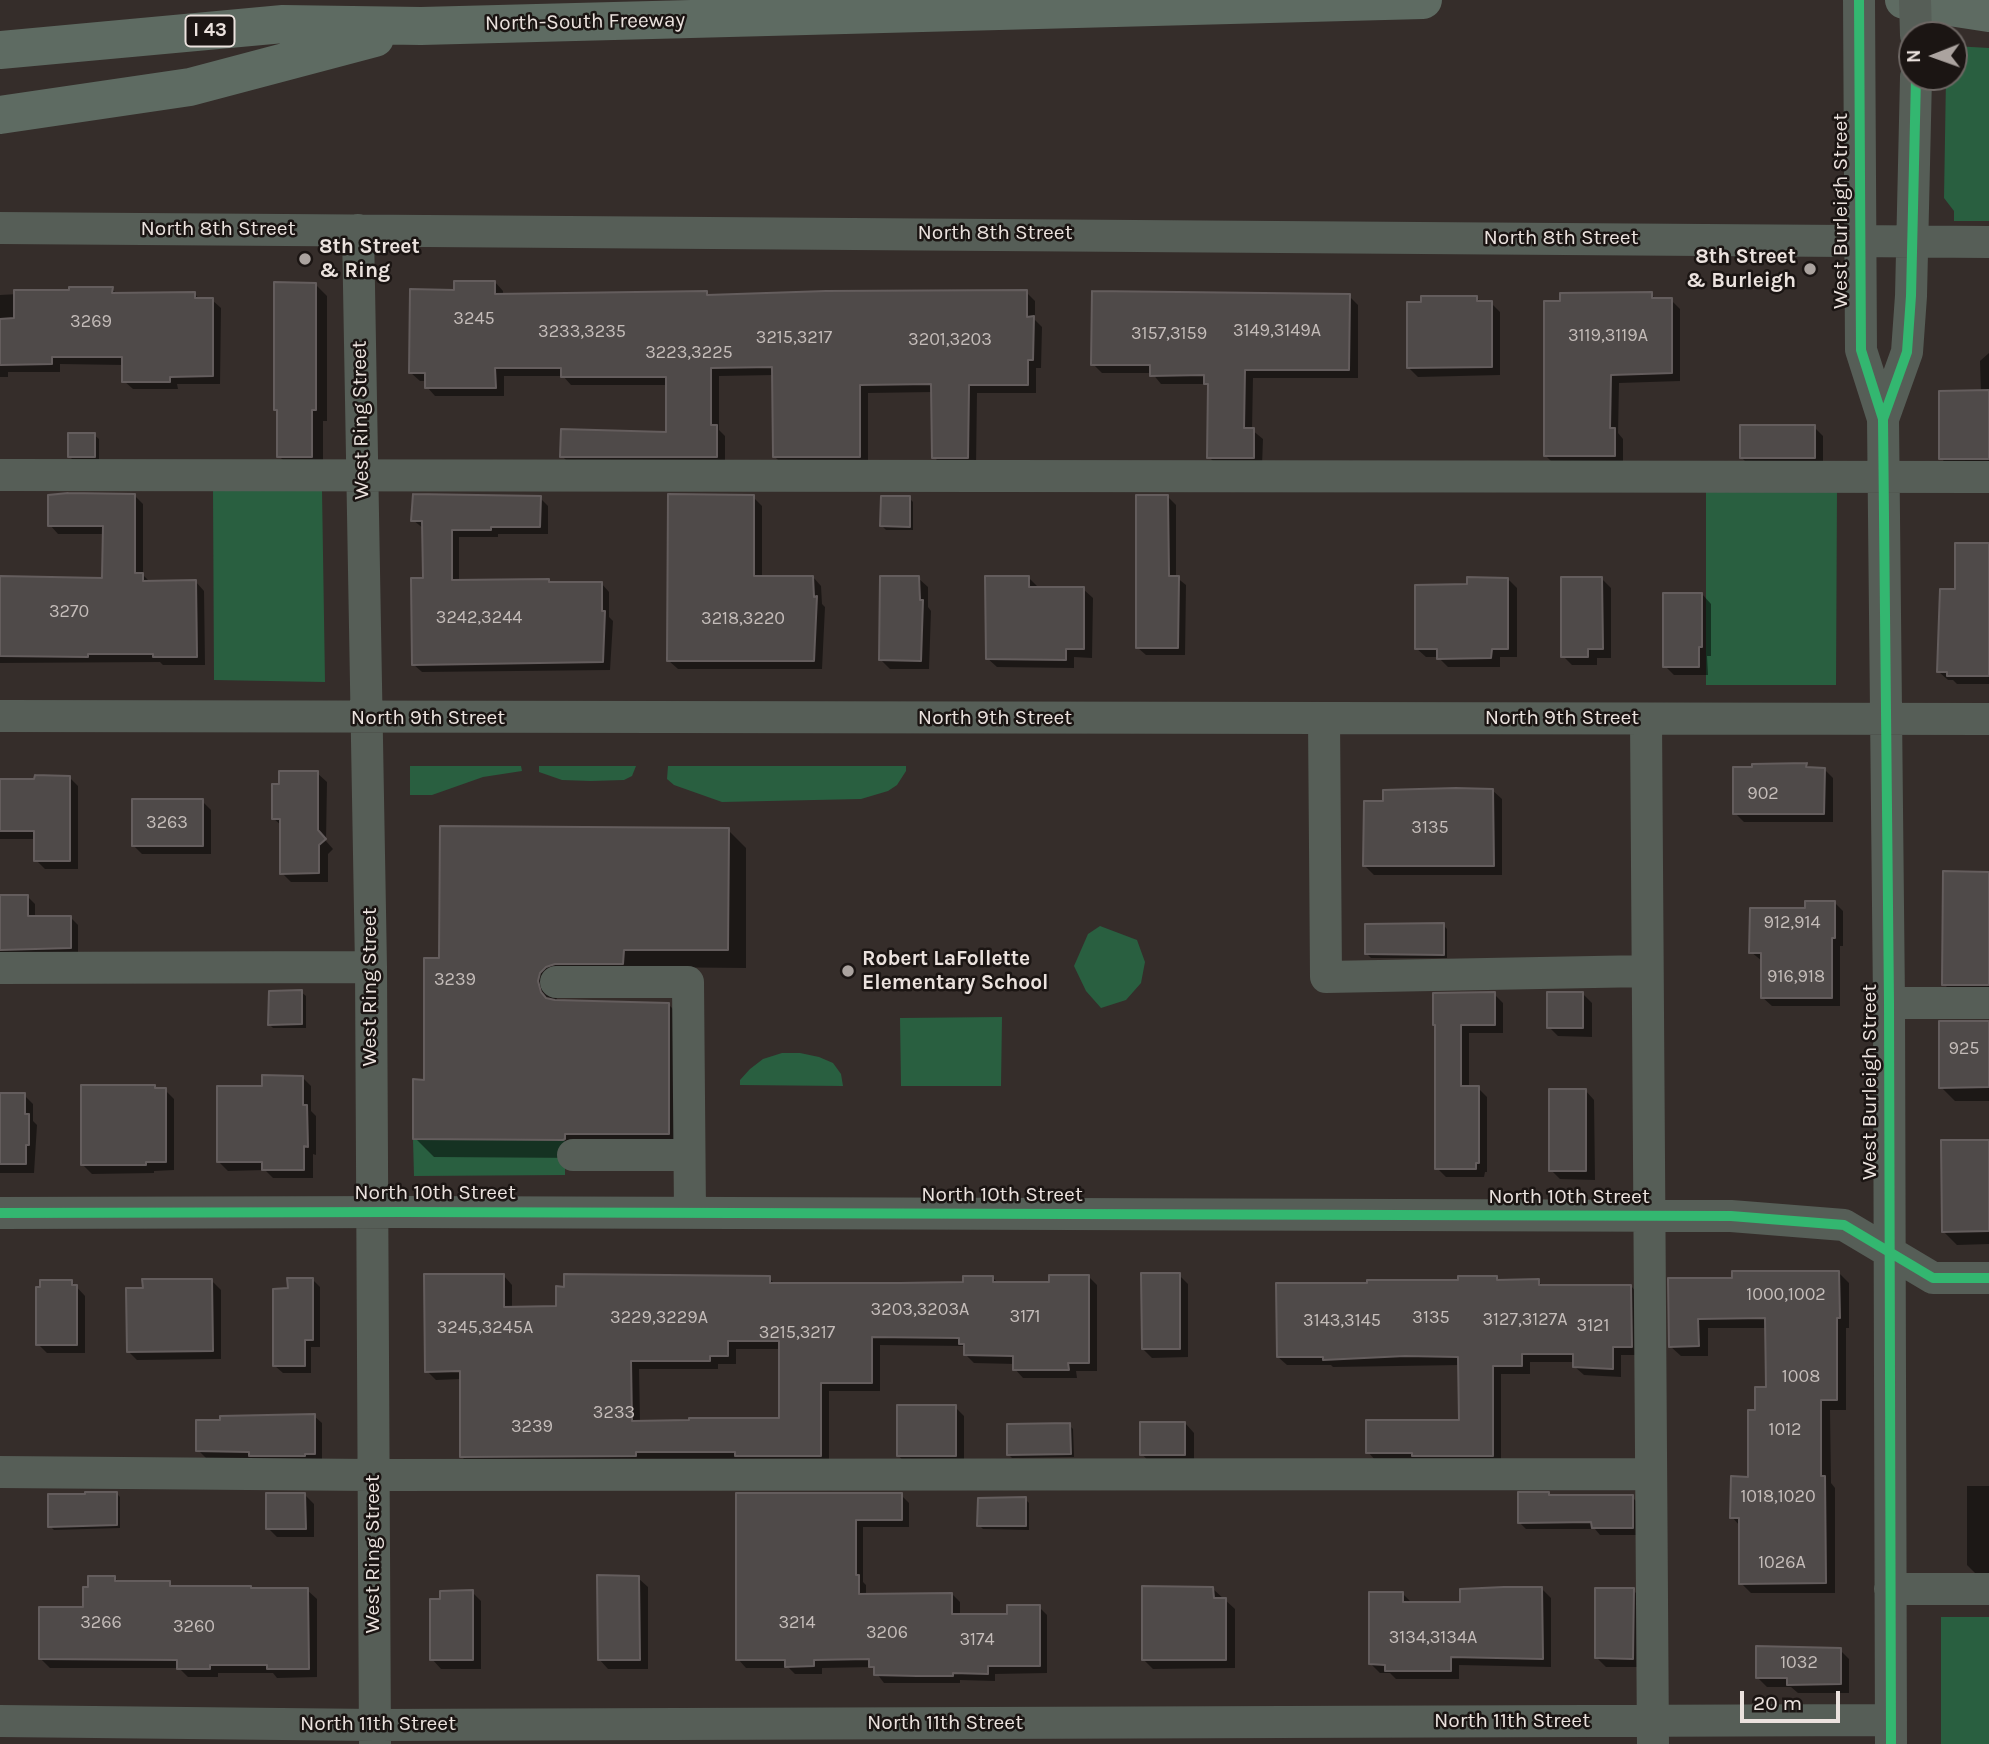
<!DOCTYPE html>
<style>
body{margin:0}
#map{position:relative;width:1989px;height:1744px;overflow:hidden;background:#352d2a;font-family:Karla,sans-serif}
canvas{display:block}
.north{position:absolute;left:1898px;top:21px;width:70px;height:70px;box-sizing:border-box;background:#1b1513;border:2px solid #6e6764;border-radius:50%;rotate:269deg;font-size:19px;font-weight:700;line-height:28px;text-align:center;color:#ebe2de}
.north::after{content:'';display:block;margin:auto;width:24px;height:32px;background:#aba39f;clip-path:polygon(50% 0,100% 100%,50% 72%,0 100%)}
.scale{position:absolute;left:1740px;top:1691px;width:100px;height:32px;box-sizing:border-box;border:4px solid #ebe2de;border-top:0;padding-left:9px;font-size:21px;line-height:24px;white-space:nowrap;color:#ebe2de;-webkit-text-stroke:5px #1b1513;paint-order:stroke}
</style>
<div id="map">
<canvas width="1989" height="1744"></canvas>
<div class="north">N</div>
<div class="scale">20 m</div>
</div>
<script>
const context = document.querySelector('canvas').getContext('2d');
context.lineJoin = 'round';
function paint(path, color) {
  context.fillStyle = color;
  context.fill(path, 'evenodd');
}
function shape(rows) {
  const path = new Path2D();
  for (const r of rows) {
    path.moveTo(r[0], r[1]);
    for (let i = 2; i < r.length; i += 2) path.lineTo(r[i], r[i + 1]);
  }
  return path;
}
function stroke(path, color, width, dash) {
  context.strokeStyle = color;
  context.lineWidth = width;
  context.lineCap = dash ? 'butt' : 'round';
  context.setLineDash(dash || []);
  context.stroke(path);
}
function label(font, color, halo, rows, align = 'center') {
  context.font = font + ' Karla,sans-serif';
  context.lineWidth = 5;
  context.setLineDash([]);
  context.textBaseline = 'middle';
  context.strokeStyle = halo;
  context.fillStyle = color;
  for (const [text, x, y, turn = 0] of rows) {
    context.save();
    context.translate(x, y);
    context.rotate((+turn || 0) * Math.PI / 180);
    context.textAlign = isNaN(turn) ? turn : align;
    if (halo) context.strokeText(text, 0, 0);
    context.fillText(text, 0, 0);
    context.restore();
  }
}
const green = shape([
 [1954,46,1989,48,1989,221,1954,221,1954,211,1944,198,1946,77,1954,77],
 [1706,488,1837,488,1836,685,1706,685],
 [213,489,322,490,325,682,214,680],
 [410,766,521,766,522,771,483,777,432,795,410,795],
 [539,766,636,766,632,776,624,780,591,781,562,780,539,772],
 [668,766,906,766,906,771,897,785,888,791,861,799,722,802,674,785,667,779],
 [1100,926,1137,940,1145,962,1141,983,1126,1000,1101,1008,1086,991,1074,966,1088,934],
 [1002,1017,1001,1086,901,1086,900,1018],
 [782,1053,800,1053,819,1057,833,1063,841,1074,843,1086,740,1085,740,1080,750,1069,763,1059],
 [413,1139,565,1140,565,1175,414,1176],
 [1941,1617,1989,1617,1989,1744,1941,1744]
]);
const shadow = shape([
 [495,282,503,291,503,296,706,293,710,297,1026,292,1035,301,1035,320,1042,327,1041,368,1036,368,1036,393,977,393,976,466,943,466,934,457,933,392,868,393,868,466,783,465,775,457,774,375,719,376,719,430,725,436,725,465,571,465,562,456,668,433,668,385,571,385,563,376,504,376,504,396,435,396,427,387,427,381,420,381,411,373,456,291],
 [315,284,327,296,327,421,323,421,323,468,291,468,279,456,279,412,276,409],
 [112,289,117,294,195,294,200,300,212,300,221,308,220,384,177,384,178,389,133,389,124,381,124,365,60,364,60,372,8,372,8,377,0,377,0,295],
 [1651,294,1657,300,1671,300,1680,309,1680,381,1619,383,1618,433,1623,439,1623,464,1554,464,1545,455],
 [1349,296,1358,305,1358,378,1253,378,1252,430,1263,439,1262,466,1218,466,1209,457,1210,387,1207,384,1161,384,1152,373,1102,373,1093,364],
 [1477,298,1482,303,1491,303,1500,312,1500,375,1418,377,1409,368],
 [1989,353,1989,472,1954,472,1941,458,1981,392,1980,361],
 [1814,427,1823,436,1823,467,1751,467,1742,458],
 [94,435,99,439,99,460,73,460,69,456],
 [134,495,143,504,143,575,150,582,196,582,204,591,205,665,163,665,160,662,0,663,0,577,104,579,104,534,58,534,50,525],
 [753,497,762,506,762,578,813,577,821,586,822,604,825,607,822,669,678,669,669,661],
 [1168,497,1176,505,1176,577,1186,585,1185,655,1146,655,1138,648],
 [540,498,548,506,548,534,498,534,498,537,459,537,459,582,601,583,609,592,609,617,613,621,610,670,422,672,413,664,425,580,424,529,413,520],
 [909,498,913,502,913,530,886,530,882,526],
 [1989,545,1989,684,1957,684,1953,680,1948,680,1939,672,1957,591],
 [918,578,928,587,928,607,931,611,929,669,890,669,881,660],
 [1029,578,1038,587,1083,589,1093,598,1092,658,1074,657,1074,668,997,667,987,658],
 [1508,579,1517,588,1517,657,1500,657,1500,667,1448,667,1438,657,1426,657,1416,648,1469,586],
 [1602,579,1611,588,1611,658,1597,658,1597,665,1572,665,1563,656],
 [1702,594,1711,604,1711,656,1707,656,1708,675,1674,675,1665,666],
 [1806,765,1810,769,1824,769,1833,778,1833,822,1744,822,1735,813],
 [317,773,327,782,326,841,333,849,328,854,328,882,291,882,282,873,282,826,273,818,281,785],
 [69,777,78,786,78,869,45,869,36,860,36,839,0,839,0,781],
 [1492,790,1502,799,1502,875,1374,875,1365,866,1385,802],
 [202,801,211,810,211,854,142,854,133,845],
 [728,830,746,848,746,968,642,967,558,992,556,1002,669,1005,687,1023,687,1152,582,1158,434,1157,415,1138,426,1081,441,959],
 [1989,873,1989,998,1958,998,1944,984],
 [0,897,28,897,35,904,35,918,70,917,78,925,78,954,0,955],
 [1834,902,1843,911,1843,946,1840,946,1840,1006,1772,1006,1762,997,1762,961,1751,952,1807,910],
 [1443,925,1447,929,1447,958,1371,958,1367,954],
 [301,992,306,996,306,1028,273,1028,269,1024],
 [1494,994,1503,1003,1503,1033,1469,1033,1469,1087,1478,1088,1487,1097,1487,1172,1485,1172,1484,1177,1446,1177,1437,1168,1437,1027],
 [1583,994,1592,1003,1592,1037,1558,1036,1549,1027],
 [1989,1023,1989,1101,1955,1101,1941,1087],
 [302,1077,311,1086,311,1111,316,1116,316,1155,313,1154,313,1178,273,1178,265,1170,228,1171,219,1162,264,1088],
 [154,1087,158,1090,165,1090,174,1099,174,1170,154,1171,154,1173,92,1174,83,1165],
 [1585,1090,1594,1100,1595,1180,1560,1179,1551,1170],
 [0,1095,24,1095,33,1104,33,1121,37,1125,34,1173,0,1173],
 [1989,1141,1989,1244,1957,1245,1943,1231],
 [1839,1273,1849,1283,1849,1328,1846,1328,1846,1410,1830,1410,1831,1483,1835,1488,1835,1593,1751,1593,1741,1583,1740,1526,1732,1517,1750,1478,1757,1412,1768,1389,1767,1328,1708,1328,1708,1356,1681,1356,1670,1346,1734,1279],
 [1179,1275,1188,1284,1188,1357,1152,1358,1143,1349],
 [504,1276,512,1285,512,1308,557,1308,769,1278,776,1285,965,1283,992,1277,999,1284,1051,1284,1088,1276,1097,1285,1097,1371,1076,1371,1077,1378,1023,1378,1015,1369,1015,1364,974,1363,965,1354,966,1348,963,1346,880,1345,880,1391,829,1391,829,1464,470,1465,461,1456,461,1379,436,1380,427,1371],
 [736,1349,781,1349,780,1420,640,1422,639,1369,718,1369,718,1364,736,1364],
 [1497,1278,1500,1282,1538,1281,1544,1287,1631,1286,1639,1295,1640,1355,1621,1355,1621,1377,1584,1375,1575,1367,1575,1362,1530,1362,1530,1374,1501,1374,1501,1464,1376,1461,1368,1452,1460,1422,1460,1365,1333,1367,1331,1365,1287,1365,1278,1357,1460,1281],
 [313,1280,320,1287,320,1347,311,1347,311,1373,283,1373,275,1366],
 [71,1281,85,1296,85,1353,47,1353,38,1344],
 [212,1281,221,1290,221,1359,137,1360,128,1351],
 [955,1407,964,1416,964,1465,907,1465,898,1455],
 [314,1416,322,1423,322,1461,206,1458,198,1450],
 [1185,1423,1194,1433,1194,1464,1151,1464,1142,1454],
 [1069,1425,1073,1429,1074,1457,1012,1458,1008,1454],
 [1967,1486,1989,1486,1989,1578,1975,1573,1967,1565],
 [116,1493,120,1497,120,1528,54,1530,50,1526],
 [1548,1494,1551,1497,1632,1497,1639,1504,1640,1535,1600,1535,1595,1529,1526,1529,1519,1522],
 [305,1495,314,1504,314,1537,277,1537,268,1528],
 [738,1495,901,1495,909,1503,909,1527,863,1527,863,1582,866,1585,866,1596,952,1594,960,1602,960,1616,1009,1616,1039,1607,1047,1615,1047,1673,995,1674,995,1681,960,1680,960,1683,884,1683,872,1667,822,1668,822,1674,795,1674,789,1668,746,1668,738,1659],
 [1025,1499,1029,1503,1029,1530,983,1529,979,1525],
 [114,1577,119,1582,169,1583,174,1588,251,1587,253,1590,307,1590,317,1599,317,1677,277,1678,273,1673,218,1673,218,1677,188,1677,179,1668,50,1668,41,1659],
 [638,1578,648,1587,648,1669,608,1669,599,1659],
 [1213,1589,1235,1609,1235,1668,1153,1669,1144,1660],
 [1542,1589,1551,1598,1551,1667,1459,1665,1459,1679,1396,1679,1390,1673,1380,1673,1371,1664,1402,1593,1412,1603,1462,1604],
 [1633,1590,1642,1599,1642,1667,1606,1667,1597,1658],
 [472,1592,481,1601,481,1669,441,1669,432,1659,442,1600],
 [1840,1650,1849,1659,1849,1693,1798,1693,1791,1687,1767,1687,1758,1678]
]);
const building = shape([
 [454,281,495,281,495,294,707,291,707,295,826,291,1027,290,1027,317,1034,316,1033,360,1028,360,1028,385,969,385,968,458,932,458,931,384,860,385,860,457,773,457,772,367,711,368,711,425,717,425,717,457,560,457,561,429,666,432,666,377,561,377,561,368,495,368,496,388,425,388,425,373,409,373,410,289,454,290,454,281],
 [274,282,316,283,316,410,312,410,312,457,277,457,277,410,274,410,274,282],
 [69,287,113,287,112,293,195,292,195,298,213,298,213,376,170,377,170,382,122,382,122,357,52,357,52,364,0,365,0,319,14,318,14,290,69,290,69,287],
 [1092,291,1350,294,1349,370,1245,370,1244,428,1254,428,1254,458,1207,458,1208,384,1204,384,1204,375,1150,376,1150,365,1091,365,1092,291],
 [1652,292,1652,298,1672,298,1672,373,1611,375,1610,428,1615,428,1615,456,1544,456,1544,301,1560,301,1560,293,1652,292],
 [1421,296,1477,296,1477,301,1492,301,1492,367,1407,368,1407,302,1421,302,1421,296],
 [1989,390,1989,459,1939,459,1939,391,1989,390],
 [1740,425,1815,425,1815,458,1740,458,1740,425],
 [68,433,95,433,95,457,68,457,68,433],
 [68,493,135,494,135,573,143,573,143,581,196,580,197,657,153,657,153,654,88,654,88,657,0,656,0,576,102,578,103,526,48,526,48,495,68,493],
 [413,494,541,496,540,527,491,527,491,530,452,530,452,580,549,579,549,582,602,582,602,611,605,611,603,662,412,665,411,578,423,578,422,521,411,521,413,494],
 [668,494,754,495,754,576,813,576,814,597,817,596,814,661,667,661,668,494],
 [1136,495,1168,495,1169,576,1179,576,1178,648,1136,648,1136,495],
 [881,496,910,496,910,527,880,526,881,496],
 [1955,543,1989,543,1989,676,1947,676,1947,672,1937,672,1940,589,1955,589,1955,543],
 [880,576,919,576,920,600,923,600,921,661,879,660,880,576],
 [985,576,1029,576,1029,587,1084,587,1084,649,1066,649,1066,660,986,659,985,576],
 [1467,577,1508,578,1508,649,1492,649,1491,658,1437,659,1437,649,1415,649,1415,585,1467,584,1467,577],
 [1561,577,1602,577,1603,649,1588,649,1588,657,1561,657,1561,577],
 [1663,593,1702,593,1702,647,1699,647,1699,667,1663,667,1663,593],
 [1807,763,1806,767,1825,768,1824,814,1733,814,1733,767,1752,767,1752,764,1807,763],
 [279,771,318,771,318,830,326,839,319,845,319,873,280,874,280,819,272,819,272,784,279,784,279,771],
 [35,775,70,776,70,861,34,861,34,831,0,831,0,779,34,779,35,775],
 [1456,788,1493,789,1494,866,1363,866,1364,801,1383,801,1383,790,1456,788],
 [132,799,203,799,203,846,132,846,132,799],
 [440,826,729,828,728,950,624,950,623,964,555,964,546,967,540,973,538,981,541,992,546,998,555,1000,669,1003,669,1134,565,1134,565,1139,563,1140,413,1139,413,1079,424,1080,424,958,439,958,440,826],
 [1943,871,1989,872,1989,985,1942,985,1943,871],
 [0,895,28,895,28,916,71,916,71,948,0,950,0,895],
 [1805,901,1835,901,1835,938,1832,938,1832,998,1761,998,1761,953,1749,953,1750,908,1805,908,1805,901],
 [1444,923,1444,955,1365,954,1365,924,1444,923],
 [302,990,302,1024,268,1025,269,991,302,990],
 [1495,992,1495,1025,1461,1025,1461,1086,1479,1086,1479,1163,1476,1163,1476,1169,1435,1169,1435,1025,1433,1025,1433,993,1495,992],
 [1547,992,1583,992,1583,1028,1547,1028,1547,992],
 [1939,1021,1989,1021,1989,1087,1939,1088,1939,1021],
 [262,1075,303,1076,303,1105,307,1105,308,1147,304,1146,304,1170,262,1170,262,1162,217,1162,217,1086,262,1086,262,1075],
 [81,1085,155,1085,155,1088,166,1088,166,1162,146,1162,146,1165,81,1165,81,1085],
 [1549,1089,1586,1089,1586,1171,1549,1171,1549,1089],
 [0,1093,25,1093,25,1114,29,1114,29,1145,26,1145,26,1164,0,1164,0,1093],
 [1941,1140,1989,1140,1989,1231,1942,1232,1941,1140],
 [1732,1271,1839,1271,1840,1318,1837,1318,1837,1400,1821,1400,1821,1476,1825,1476,1826,1583,1739,1584,1739,1518,1730,1518,1731,1476,1748,1477,1748,1410,1755,1410,1755,1387,1766,1387,1765,1318,1698,1319,1699,1346,1669,1347,1668,1278,1732,1278,1732,1271],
 [1141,1273,1180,1273,1180,1349,1142,1349,1141,1273],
 [424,1274,504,1274,504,1307,556,1306,556,1286,564,1287,564,1274,770,1276,770,1283,900,1283,963,1282,963,1276,993,1276,993,1282,1049,1282,1049,1275,1089,1275,1089,1363,1068,1363,1069,1370,1013,1370,1013,1356,964,1355,964,1344,959,1344,959,1338,872,1337,872,1383,821,1383,821,1456,735,1456,735,1452,636,1452,636,1456,460,1457,460,1371,425,1372,424,1274],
 [728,1341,779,1341,779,1418,689,1418,689,1420,632,1421,631,1361,710,1361,710,1356,728,1356,728,1341],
 [1458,1276,1497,1276,1497,1280,1539,1279,1539,1285,1631,1285,1632,1347,1613,1347,1613,1369,1573,1367,1573,1354,1522,1354,1522,1366,1493,1366,1493,1456,1412,1456,1412,1453,1366,1453,1366,1420,1459,1420,1458,1357,1405,1356,1323,1360,1323,1357,1277,1357,1276,1283,1367,1283,1367,1280,1458,1280,1458,1276],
 [287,1278,313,1278,313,1340,305,1340,305,1366,273,1366,273,1289,288,1288,287,1278],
 [142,1279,212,1279,213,1351,127,1352,126,1288,143,1288,142,1279],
 [40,1280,72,1280,72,1285,77,1285,77,1345,36,1345,36,1287,40,1287,40,1280],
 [897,1405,956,1405,956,1456,897,1456,897,1405],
 [315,1414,315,1454,305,1454,305,1456,249,1456,249,1452,196,1451,196,1420,220,1420,220,1416,315,1414],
 [1140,1422,1185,1422,1185,1455,1140,1455,1140,1422],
 [1070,1423,1071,1454,1007,1455,1007,1424,1070,1423],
 [85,1492,117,1492,117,1525,48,1527,48,1494,85,1494,85,1492],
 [1518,1492,1549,1492,1549,1495,1633,1495,1633,1528,1592,1528,1591,1522,1518,1523,1518,1492],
 [266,1493,305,1493,306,1529,266,1529,266,1493],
 [736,1493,902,1493,902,1520,856,1520,856,1575,859,1575,859,1594,952,1593,952,1614,1007,1614,1007,1605,1040,1605,1040,1666,988,1666,988,1674,953,1673,953,1676,917,1676,874,1675,874,1667,869,1667,869,1659,814,1660,814,1666,785,1667,785,1660,736,1660,736,1493],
 [1026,1497,1026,1526,977,1526,978,1498,1026,1497],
 [597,1575,639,1576,640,1660,598,1660,597,1575],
 [88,1576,115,1576,115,1581,170,1581,170,1586,251,1586,251,1588,308,1588,309,1669,267,1669,267,1665,210,1665,210,1669,177,1669,177,1660,39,1659,39,1607,83,1607,83,1587,88,1587,88,1576],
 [1142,1586,1213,1587,1214,1598,1226,1598,1226,1660,1142,1660,1142,1586],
 [1504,1587,1542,1587,1543,1659,1451,1657,1451,1671,1385,1671,1385,1665,1369,1664,1369,1592,1403,1592,1403,1602,1460,1602,1460,1589,1504,1587],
 [1595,1588,1634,1588,1633,1659,1595,1658,1595,1588],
 [473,1590,473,1660,430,1660,430,1599,440,1599,440,1591,473,1590],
 [1756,1646,1841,1648,1841,1684,1787,1685,1787,1678,1756,1678,1756,1646]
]);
const minor = shape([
 [1859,0,1861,350,1883,419,1889,1003,1891,1744],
 [0,228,1989,242],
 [358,230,371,967,375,1744],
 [1883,419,1907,352,1911,296,1916,77],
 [0,475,1989,477],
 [0,716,1989,719],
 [1324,718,1326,977,1647,971],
 [1646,719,1653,1744],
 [0,968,371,967],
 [556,982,688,982,690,1213],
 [1889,1003,1989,1003],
 [573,1155,689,1155],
 [0,1213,401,1212,1731,1216,1844,1225,1933,1278,1989,1278],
 [0,1472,372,1475,1650,1474],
 [1890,1589,1989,1589],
 [0,1721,375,1725,1891,1720]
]);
const highway = shape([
 [1904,0,1989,13],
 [0,50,283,24,421,26,1423,0],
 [0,115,190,87,375,38]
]);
const minorBridge = shape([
 [1915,0,1916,35]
]);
const cycleway = shape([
 [1859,0,1861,350,1883,419,1889,1003,1891,1744],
 [1883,419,1907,352,1911,296,1916,77],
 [0,1213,401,1212,1731,1216,1844,1225,1933,1278,1989,1278]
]);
const markers = [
 [305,259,7,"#aba39f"],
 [1810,269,7,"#aba39f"],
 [848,971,7,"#aba39f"]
];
const numberNames = [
 ["3245",474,319],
 ["3269",91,322],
 ["3149,3149A",1277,331],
 ["3233,3235",582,332],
 ["3157,3159",1169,334],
 ["3119,3119A",1608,336],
 ["3215,3217",794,338],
 ["3201,3203",950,340],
 ["3223,3225",689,353],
 ["3270",69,612],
 ["3242,3244",479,618],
 ["3218,3220",743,619],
 ["902",1763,794],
 ["3263",167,823],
 ["3135",1430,828],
 ["912,914",1792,923],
 ["916,918",1796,977],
 ["3239",455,980],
 ["925",1964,1049],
 ["1000,1002",1786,1295],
 ["3203,3203A",920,1310],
 ["3171",1025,1317],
 ["3229,3229A",659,1318],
 ["3135",1431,1318],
 ["3127,3127A",1525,1320],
 ["3143,3145",1342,1321],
 ["3121",1593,1326],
 ["3245,3245A",485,1328],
 ["3215,3217",797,1333],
 ["1008",1801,1377],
 ["3233",614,1413],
 ["3239",532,1427],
 ["1012",1785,1430],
 ["1018,1020",1778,1497],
 ["1026A",1782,1563],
 ["3266",101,1623],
 ["3214",797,1623],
 ["3260",194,1627],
 ["3206",887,1633],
 ["3134,3134A",1433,1638],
 ["3174",977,1640],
 ["1032",1799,1663]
];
const shields = [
 [210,31,49]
];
const shieldNames = [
 ["I 43",210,31]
];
const streetNames = [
 ["North-South Freeway",585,22,-1],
 ["West Burleigh Street",1841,211,-90],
 ["North 8th Street",218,229],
 ["North 8th Street",995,233],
 ["North 8th Street",1561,238],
 ["West Ring Street",361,420,-91],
 ["North 9th Street",428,718],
 ["North 9th Street",995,718],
 ["North 9th Street",1562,718],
 ["West Ring Street",370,987,-90],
 ["West Burleigh Street",1870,1082,-90],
 ["North 10th Street",435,1193],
 ["North 10th Street",1002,1195],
 ["North 10th Street",1569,1197],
 ["West Ring Street",373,1554,-90],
 ["North 11th Street",1512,1721],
 ["North 11th Street",945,1723],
 ["North 11th Street",378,1724]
];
const poiNames = [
 ["8th Street",319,247],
 ["& Ring",319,271],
 ["8th Street",1796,257,"right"],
 ["& Burleigh",1796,281,"right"],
 ["Robert LaFollette",862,959],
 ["Elementary School",862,983]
];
paint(green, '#295f40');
paint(shadow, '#0007');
paint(building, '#4f4a49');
stroke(building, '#645d5d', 2);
stroke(minor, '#565e57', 32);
stroke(highway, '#5e6b62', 38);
stroke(minorBridge, '#565e57', 32);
stroke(cycleway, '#33b770', 10);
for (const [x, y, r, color] of markers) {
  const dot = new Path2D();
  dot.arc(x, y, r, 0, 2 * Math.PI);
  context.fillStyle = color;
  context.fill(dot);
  stroke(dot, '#1b1513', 2.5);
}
label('18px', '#c4bcb9', null, numberNames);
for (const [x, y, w] of shields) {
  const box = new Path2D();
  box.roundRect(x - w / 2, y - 15.5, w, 31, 5);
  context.fillStyle = '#1b1513';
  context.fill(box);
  stroke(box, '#ebe2de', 2);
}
label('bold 19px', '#ebe2de', null, shieldNames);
label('21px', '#ebe2de', '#1b1513', streetNames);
label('bold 21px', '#ebe2de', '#1b1513', poiNames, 'left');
</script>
